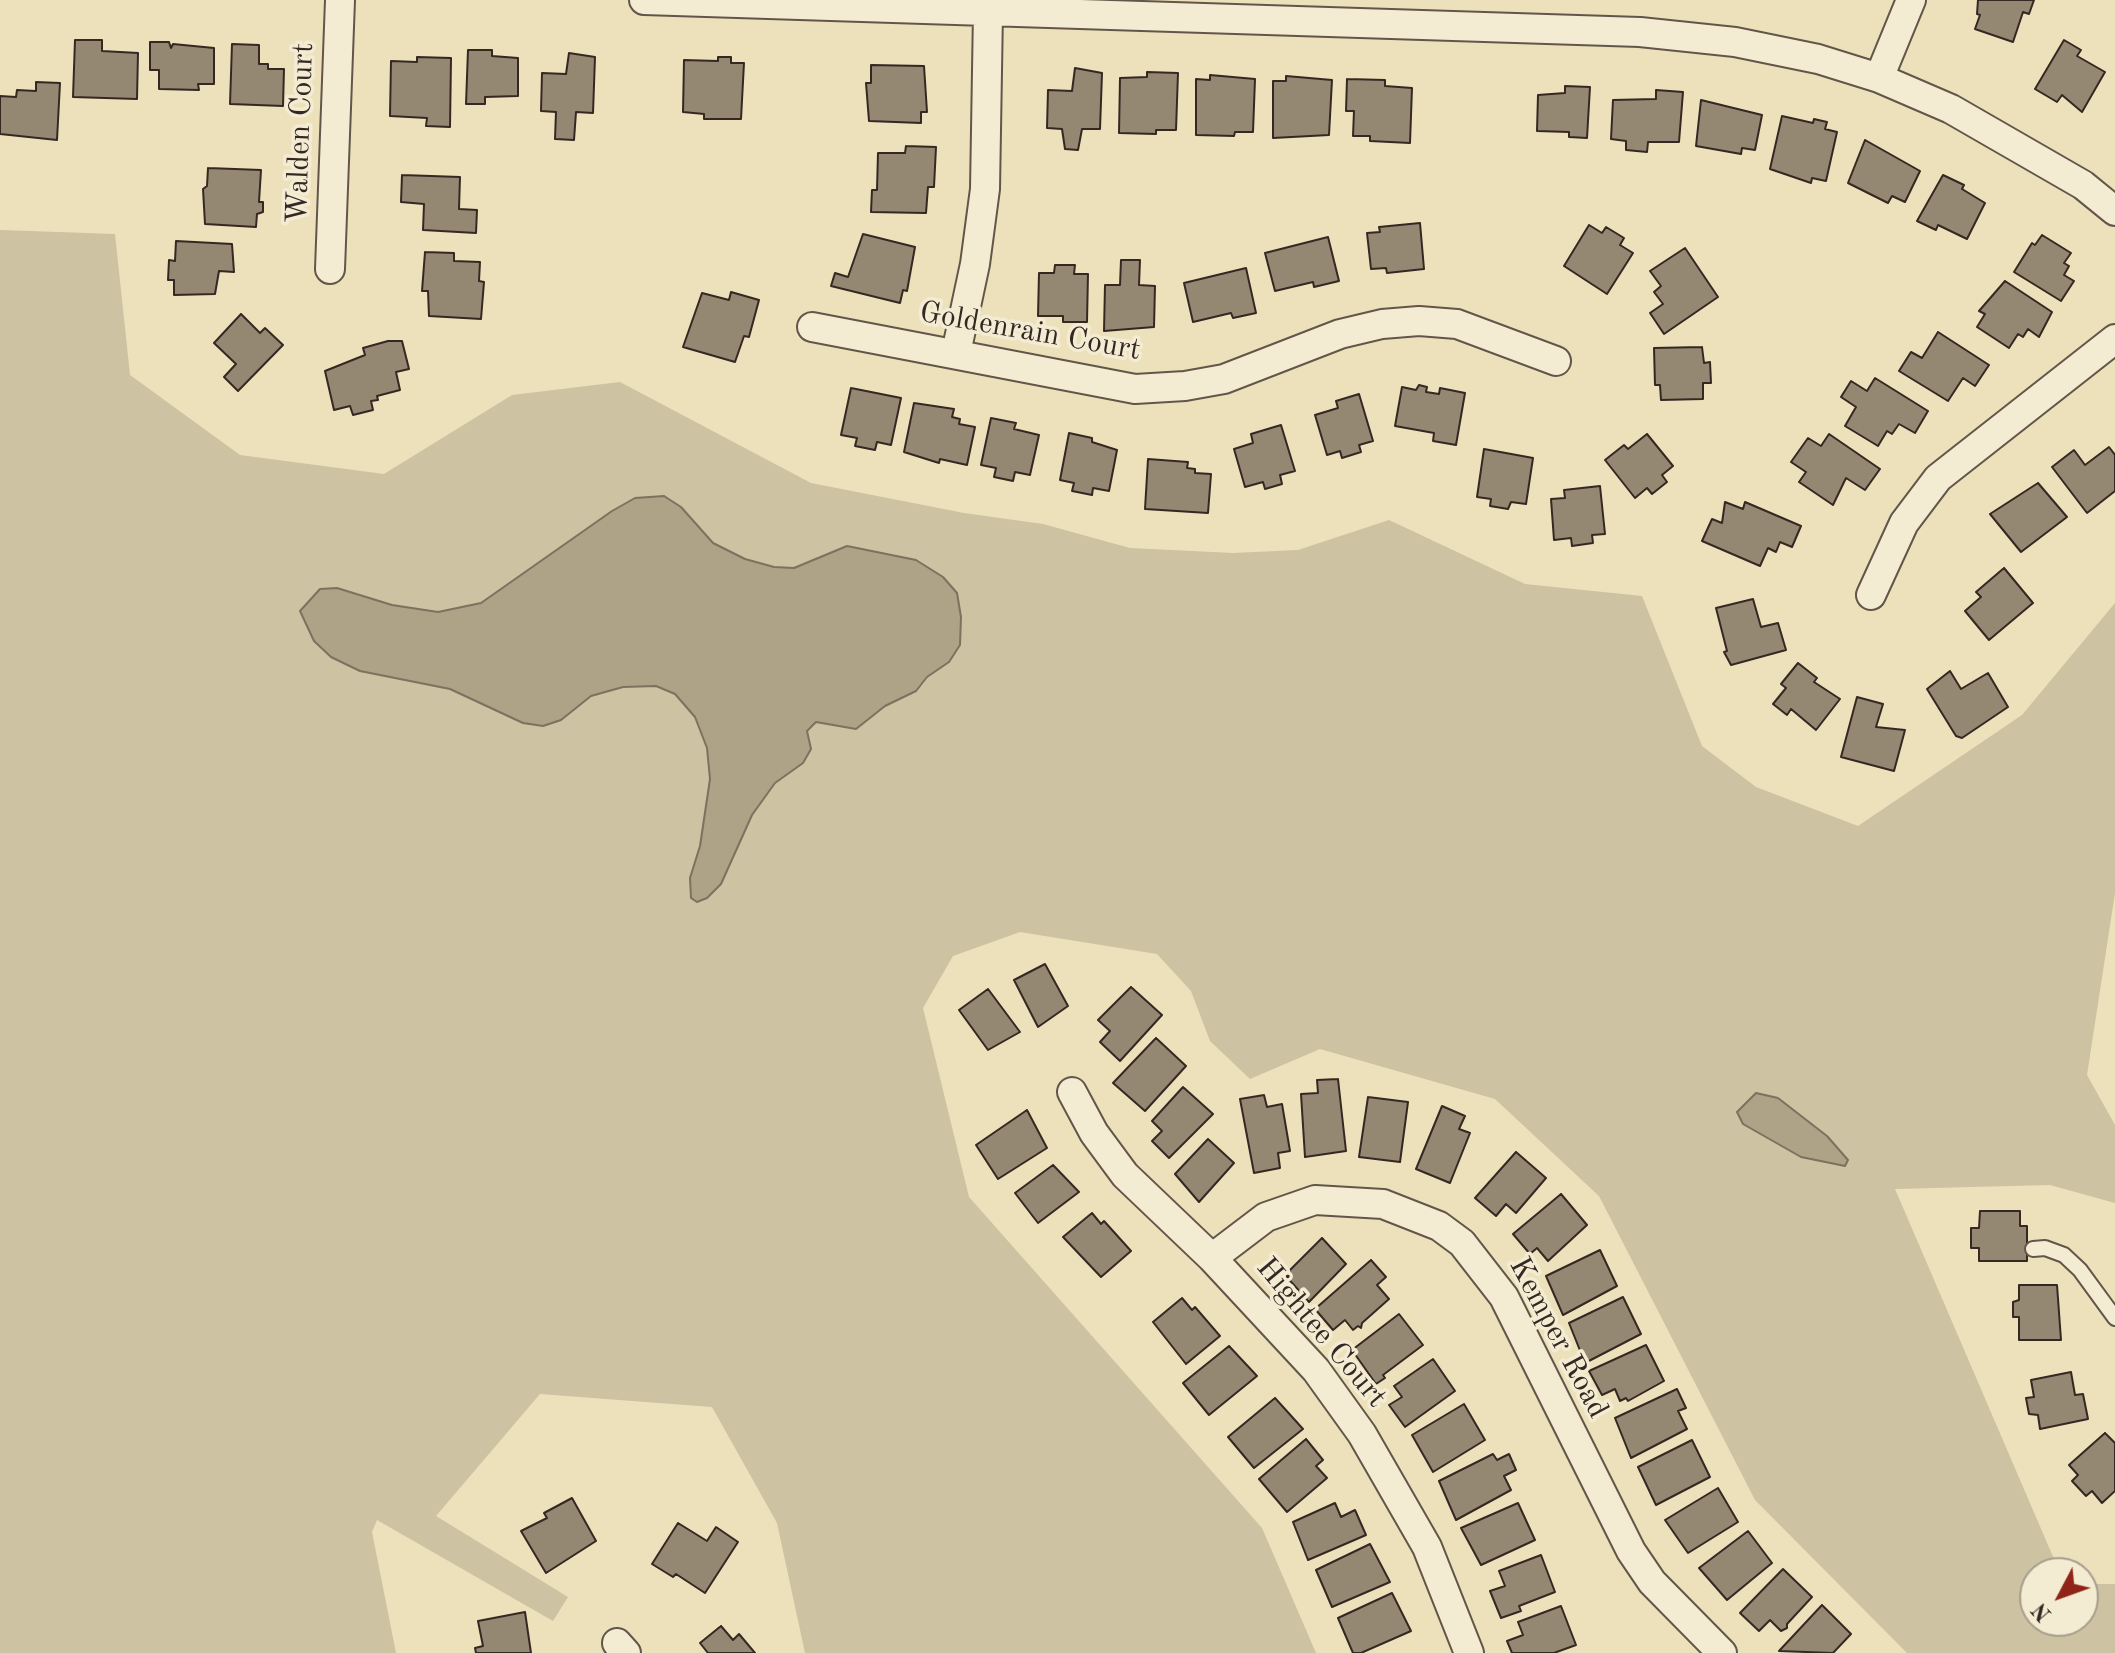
<!DOCTYPE html>
<style>
body{margin:0}
#map{position:relative;width:2115px;height:1653px;overflow:hidden;background:#ece1bb;font-family:"Old Standard TT",serif}
canvas{display:block}
.north{position:absolute;left:2019px;top:1557px;width:80px;height:80px;box-sizing:border-box;background:#f3ecd3;border:2px solid #a79e8d;border-radius:50%;rotate:229deg;font-size:22px;font-weight:700;line-height:32px;text-align:center;color:#352823}
.north::after{content:'';display:block;margin:auto;width:28px;height:36px;background:#8f2418;clip-path:polygon(50% 0,100% 100%,50% 72%,0 100%)}
</style>
<div id="map">
<canvas width="2115" height="1653"></canvas>
<div class="north">N</div>
</div>
<script>
const context = document.querySelector('canvas').getContext('2d');
context.lineJoin = 'round';
function paint(path, color) {
  context.fillStyle = color;
  context.fill(path, 'evenodd');
}
function shape(rows) {
  const path = new Path2D();
  for (const r of rows) {
    path.moveTo(r[0], r[1]);
    for (let i = 2; i < r.length; i += 2) path.lineTo(r[i], r[i + 1]);
  }
  return path;
}
function stroke(path, color, width, dash) {
  context.strokeStyle = color;
  context.lineWidth = width;
  context.lineCap = dash ? 'butt' : 'round';
  context.setLineDash(dash || []);
  context.stroke(path);
}
function label(font, color, halo, rows, align = 'center') {
  context.font = font + ' "Old Standard TT",serif';
  context.lineWidth = 7;
  context.setLineDash([]);
  context.textBaseline = 'middle';
  context.strokeStyle = halo;
  context.fillStyle = color;
  for (const [text, x, y, turn = 0] of rows) {
    context.save();
    context.translate(x, y);
    context.rotate((+turn || 0) * Math.PI / 180);
    context.textAlign = isNaN(turn) ? turn : align;
    if (halo) context.strokeText(text, 0, 0);
    context.fillText(text, 0, 0);
    context.restore();
  }
}
const green = shape([
 [0,230,115,234,130,375,240,455,384,474,512,395,620,382,811,483,964,513,1043,524,1130,548,1233,553,1298,550,1389,520,1525,584,1642,596,1702,746,1756,787,1858,826,2022,715,2115,603,2115,893,2087,1075,2115,1125,2115,1203,2050,1185,1895,1189,2060,1573,2035,1573,2035,1621,2083,1621,2083,1584,2115,1584,2115,1653,1907,1653,1755,1500,1599,1196,1495,1099,1320,1049,1250,1079,1210,1041,1191,991,1157,954,1020,932,953,956,923,1008,969,1197,1262,1528,1316,1653,805,1653,777,1523,712,1407,540,1394,436,1516,568,1597,553,1621,377,1520,372,1532,396,1653,0,1653]
]);
const water = shape([
 [664,496,681,507,713,543,745,559,774,567,794,568,847,546,916,560,943,577,957,593,961,617,960,645,949,662,927,677,916,691,885,706,856,729,816,722,807,731,811,749,803,763,775,783,752,815,721,884,707,898,697,902,691,898,690,878,700,846,710,779,707,748,695,717,675,694,656,686,623,687,591,696,561,720,543,726,523,723,450,689,360,671,331,657,314,641,300,611,320,589,337,588,392,605,438,612,481,603,612,511,635,498,664,496],
 [1756,1093,1778,1098,1827,1136,1848,1160,1845,1166,1801,1157,1743,1124,1737,1112,1756,1093]
]);
const building = shape([
 [1978,0,2034,0,2029,14,2023,12,2013,42,1975,29,1980,15,1977,14,1978,0],
 [75,40,102,40,102,51,138,53,137,99,73,97,75,40],
 [2064,40,2081,50,2077,56,2105,72,2082,112,2062,95,2057,102,2035,89,2064,40],
 [150,42,169,42,171,48,173,44,214,48,214,84,198,84,199,90,159,89,159,70,150,70,150,42],
 [232,44,259,45,259,64,268,64,268,69,284,69,283,106,230,104,232,44],
 [468,50,492,50,492,56,518,58,518,96,485,97,485,104,466,104,468,50],
 [569,53,595,57,593,113,576,112,574,140,555,139,556,112,541,111,542,73,566,74,569,53],
 [417,57,451,58,450,127,426,126,427,118,390,116,391,61,417,62,417,57],
 [718,57,731,57,731,63,744,63,741,119,704,119,704,114,683,112,684,60,718,61,718,57],
 [871,65,924,66,927,112,921,112,921,123,869,121,866,83,871,83,871,65],
 [1075,68,1102,73,1100,129,1082,129,1078,150,1065,149,1062,129,1047,128,1048,90,1072,91,1075,68],
 [1147,72,1178,73,1176,130,1156,130,1156,134,1119,133,1120,78,1147,77,1147,72],
 [1210,75,1255,79,1253,132,1235,132,1234,136,1196,135,1196,79,1210,80,1210,75],
 [1286,76,1332,80,1329,135,1273,138,1273,81,1286,81,1286,76],
 [1347,79,1385,80,1385,86,1412,88,1410,143,1370,141,1370,136,1353,136,1354,111,1346,111,1347,79],
 [36,82,60,83,57,140,0,134,0,96,16,97,17,90,36,91,36,82],
 [1565,86,1590,87,1587,138,1569,137,1569,132,1537,131,1538,95,1565,93,1565,86],
 [1656,90,1683,92,1679,142,1648,142,1647,152,1626,150,1626,141,1611,139,1613,100,1656,99,1656,90],
 [1701,100,1762,115,1755,150,1742,148,1741,154,1696,146,1701,100],
 [1782,116,1813,123,1814,119,1827,122,1825,129,1837,132,1826,181,1812,178,1811,183,1770,169,1782,116],
 [1865,140,1920,171,1905,202,1892,196,1888,203,1848,183,1865,140],
 [906,146,936,147,934,187,928,187,926,213,871,212,872,190,877,190,878,153,905,153,906,146],
 [208,168,261,170,259,202,263,202,263,212,257,214,256,227,205,224,203,189,207,186,208,168],
 [402,175,460,177,459,209,477,210,476,233,423,230,424,204,401,202,402,175],
 [1943,175,1964,185,1962,189,1985,203,1967,239,1938,225,1936,230,1917,221,1943,175],
 [1420,223,1424,269,1387,273,1386,268,1371,269,1367,233,1380,232,1379,227,1420,223],
 [1589,225,1602,233,1606,227,1624,238,1620,245,1633,253,1607,294,1564,266,1589,225],
 [863,234,915,247,907,291,903,290,900,303,831,286,835,273,848,277,863,234],
 [2042,235,2071,253,2064,263,2069,266,2064,275,2074,281,2061,301,2014,272,2032,243,2035,245,2042,235],
 [1328,237,1339,281,1314,287,1313,282,1275,291,1265,253,1328,237],
 [176,241,232,244,234,272,219,271,215,294,174,295,174,280,168,280,169,260,175,261,176,241],
 [1685,248,1718,297,1664,334,1650,313,1663,304,1654,292,1661,286,1650,271,1685,248],
 [425,252,454,253,454,261,480,262,479,281,484,282,481,319,429,316,428,291,422,291,425,252],
 [1121,260,1140,260,1139,285,1155,286,1154,327,1104,331,1105,285,1120,285,1121,260],
 [1055,265,1075,265,1074,274,1088,274,1087,322,1063,322,1063,316,1038,316,1039,273,1054,273,1055,265],
 [1246,268,1256,313,1233,318,1231,313,1193,322,1184,283,1246,268],
 [2005,281,2052,312,2039,337,2028,329,2023,337,2018,334,2009,348,1977,327,1985,314,1979,311,2005,281],
 [731,292,759,300,749,337,744,336,735,362,683,347,702,293,729,300,731,292],
 [241,314,260,333,265,328,283,345,238,391,224,377,236,364,214,343,241,314],
 [1938,332,1989,365,1975,386,1963,378,1948,401,1899,371,1911,352,1922,358,1938,332],
 [388,341,402,341,409,369,396,372,400,390,377,396,378,400,371,401,373,410,353,415,350,406,334,410,325,371,365,355,363,348,388,341],
 [1702,347,1704,363,1710,362,1711,383,1703,383,1703,399,1661,400,1660,385,1655,385,1654,348,1702,347],
 [1875,378,1928,411,1915,433,1899,424,1892,434,1887,431,1878,446,1845,426,1856,407,1841,397,1851,381,1867,391,1875,378],
 [1419,385,1427,387,1426,392,1439,394,1440,388,1465,393,1456,445,1433,441,1434,433,1395,426,1402,387,1416,390,1419,385],
 [851,388,901,398,891,445,877,442,875,450,855,446,857,438,841,435,851,388],
 [1359,394,1373,441,1359,445,1361,452,1342,458,1340,451,1327,455,1315,415,1338,408,1336,401,1359,394],
 [914,403,954,409,952,417,960,419,959,424,975,427,967,465,940,459,939,463,904,452,914,403],
 [991,418,1016,423,1014,429,1039,435,1030,475,1015,472,1013,481,994,477,996,468,981,465,991,418],
 [1281,425,1295,471,1280,475,1282,484,1265,489,1263,482,1245,487,1234,449,1253,443,1251,434,1281,425],
 [1069,433,1092,438,1092,442,1117,450,1109,491,1093,488,1092,495,1072,491,1074,483,1060,480,1069,433],
 [1647,434,1673,466,1662,475,1667,482,1652,494,1647,488,1635,498,1605,460,1624,445,1628,449,1647,434],
 [1829,434,1880,469,1865,490,1846,478,1833,505,1799,482,1806,472,1791,462,1808,438,1821,446,1829,434],
 [2109,447,2115,455,2115,491,2087,513,2052,467,2074,450,2085,465,2109,447],
 [1484,449,1533,458,1526,504,1511,502,1508,509,1490,506,1491,499,1477,497,1484,449],
 [1148,459,1188,462,1187,468,1195,469,1195,473,1211,474,1208,513,1145,509,1148,459],
 [2038,483,2067,517,2021,552,1990,514,2038,483],
 [1600,486,1605,534,1592,535,1593,543,1572,546,1571,538,1554,540,1551,499,1565,498,1564,490,1600,486],
 [1725,502,1743,509,1745,502,1801,526,1792,547,1780,542,1776,552,1768,548,1760,566,1702,541,1712,519,1722,523,1725,502],
 [2004,568,2033,603,1989,640,1965,611,1981,597,1976,592,2004,568],
 [1753,599,1761,627,1778,623,1786,650,1731,665,1724,652,1727,651,1716,608,1753,599],
 [1798,663,1817,678,1814,682,1840,699,1816,730,1791,709,1787,715,1773,704,1786,688,1781,684,1798,663],
 [1950,671,1961,689,1988,673,2008,707,1962,738,1956,736,1927,689,1950,671],
 [1857,697,1883,704,1876,727,1905,730,1894,771,1841,757,1857,697],
 [1045,964,1068,1006,1038,1027,1014,980,1045,964],
 [1131,987,1162,1015,1120,1061,1100,1042,1110,1031,1098,1020,1131,987],
 [988,989,1020,1032,988,1050,959,1010,988,989],
 [1156,1038,1186,1066,1145,1111,1113,1083,1156,1038],
 [1338,1079,1346,1151,1305,1157,1301,1094,1318,1093,1317,1080,1338,1079],
 [1183,1087,1213,1114,1169,1158,1152,1141,1162,1131,1152,1121,1183,1087],
 [1264,1095,1267,1107,1282,1104,1290,1151,1278,1153,1280,1168,1254,1173,1240,1099,1264,1095],
 [1368,1097,1408,1102,1400,1162,1359,1157,1368,1097],
 [1442,1106,1465,1116,1459,1129,1470,1133,1450,1183,1416,1169,1442,1106],
 [1027,1110,1047,1148,998,1179,976,1145,1027,1110],
 [1208,1139,1234,1163,1199,1202,1175,1174,1208,1139],
 [1516,1152,1546,1178,1516,1213,1506,1204,1496,1216,1475,1198,1516,1152],
 [1053,1165,1079,1192,1038,1223,1015,1193,1053,1165],
 [1561,1194,1587,1225,1548,1261,1537,1248,1530,1254,1513,1234,1561,1194],
 [1980,1211,2020,1211,2020,1226,2027,1226,2027,1261,1979,1261,1979,1248,1971,1248,1971,1228,1979,1228,1980,1211],
 [1092,1213,1101,1224,1104,1221,1131,1251,1101,1277,1063,1237,1092,1213],
 [1322,1238,1346,1264,1309,1302,1285,1275,1322,1238],
 [1600,1250,1617,1286,1563,1315,1546,1276,1600,1250],
 [1371,1260,1386,1277,1377,1285,1389,1299,1362,1323,1361,1328,1358,1326,1353,1330,1345,1320,1333,1330,1315,1309,1371,1260],
 [2019,1285,2057,1285,2061,1340,2019,1340,2019,1317,2013,1317,2013,1302,2019,1300,2019,1285],
 [1623,1297,1641,1334,1585,1363,1569,1323,1623,1297],
 [1182,1298,1192,1310,1195,1307,1220,1336,1186,1364,1153,1322,1182,1298],
 [1399,1314,1423,1345,1383,1375,1385,1378,1376,1384,1352,1350,1399,1314],
 [1646,1345,1664,1381,1628,1401,1626,1398,1620,1401,1615,1389,1602,1395,1589,1371,1646,1345],
 [1229,1346,1257,1376,1209,1415,1183,1383,1229,1346],
 [1433,1359,1455,1391,1405,1427,1389,1405,1402,1397,1394,1386,1433,1359],
 [2071,1372,2075,1395,2083,1394,2088,1419,2040,1429,2038,1415,2029,1414,2026,1398,2034,1397,2031,1380,2071,1372],
 [1677,1389,1686,1408,1678,1411,1687,1429,1631,1458,1615,1418,1677,1389],
 [1275,1398,1303,1429,1254,1468,1228,1437,1275,1398],
 [1464,1404,1485,1440,1433,1472,1412,1435,1464,1404],
 [2105,1433,2115,1443,2115,1491,2102,1503,2092,1491,2086,1496,2072,1481,2078,1475,2069,1465,2105,1433],
 [1306,1439,1323,1460,1316,1466,1327,1478,1287,1512,1259,1479,1306,1439],
 [1692,1440,1710,1477,1656,1505,1638,1467,1692,1440],
 [1493,1454,1497,1460,1509,1454,1516,1470,1504,1476,1511,1490,1456,1520,1439,1481,1493,1454],
 [1718,1488,1738,1522,1688,1553,1665,1520,1718,1488],
 [572,1498,596,1541,546,1573,521,1531,547,1518,544,1513,572,1498],
 [1335,1503,1341,1517,1355,1510,1366,1535,1308,1560,1293,1522,1335,1503],
 [1518,1503,1535,1540,1481,1565,1461,1528,1518,1503],
 [678,1523,707,1541,716,1527,738,1542,705,1593,676,1574,673,1577,652,1564,678,1523],
 [1748,1531,1772,1563,1727,1600,1699,1568,1748,1531],
 [1370,1544,1390,1582,1332,1607,1316,1570,1370,1544],
 [1541,1555,1555,1592,1519,1606,1521,1611,1501,1618,1490,1591,1505,1586,1499,1571,1541,1555],
 [1783,1569,1812,1597,1787,1624,1787,1628,1781,1631,1770,1620,1759,1631,1740,1613,1783,1569],
 [1392,1593,1411,1631,1361,1653,1353,1653,1338,1618,1392,1593],
 [1822,1605,1851,1634,1833,1653,1779,1651,1822,1605],
 [1561,1606,1576,1645,1554,1653,1512,1653,1507,1641,1523,1635,1518,1622,1561,1606],
 [525,1612,531,1653,476,1653,475,1648,483,1646,478,1621,525,1612],
 [721,1626,733,1640,739,1634,755,1653,708,1653,700,1643,721,1626]
]);
const lane = shape([
 [2033,1249,2045,1248,2064,1255,2080,1270,2115,1318]
]);
const street = shape([
 [644,0,1640,32,1735,42,1818,59,1879,78,1951,109,2083,185,2115,211],
 [1879,78,1911,0],
 [330,269,340,0],
 [812,327,1135,389,1185,386,1224,379,1340,334,1382,324,1419,321,1457,324,1556,361],
 [956,353,975,264,985,189,988,12],
 [1871,595,1904,523,1938,478,2115,339],
 [1072,1092,1094,1133,1125,1175,1212,1258,1316,1370,1362,1434,1427,1547,1469,1653],
 [1212,1258,1266,1217,1315,1200,1383,1204,1439,1226,1462,1243,1504,1297,1631,1551,1652,1582,1722,1653],
 [617,1643,626,1653]
]);
const streetNames = [
 ["Walden Court",301,133,-88],
 ["Goldenrain Court",1030,332,10],
 ["Hightee Court",1321,1333,50],
 ["Kemper Road",1558,1338,62]
];
paint(green, '#cdc2a1');
paint(water, '#aea287');
stroke(water, '#7e715f', 2);
paint(building, '#948872');
stroke(building, '#352823', 2);
stroke(lane, '#635649', 18);
stroke(street, '#635649', 32);
stroke(lane, '#f3ecd3', 14);
stroke(street, '#f3ecd3', 28);
label('30px', '#352823', '#f3ecd3', streetNames);
</script>
